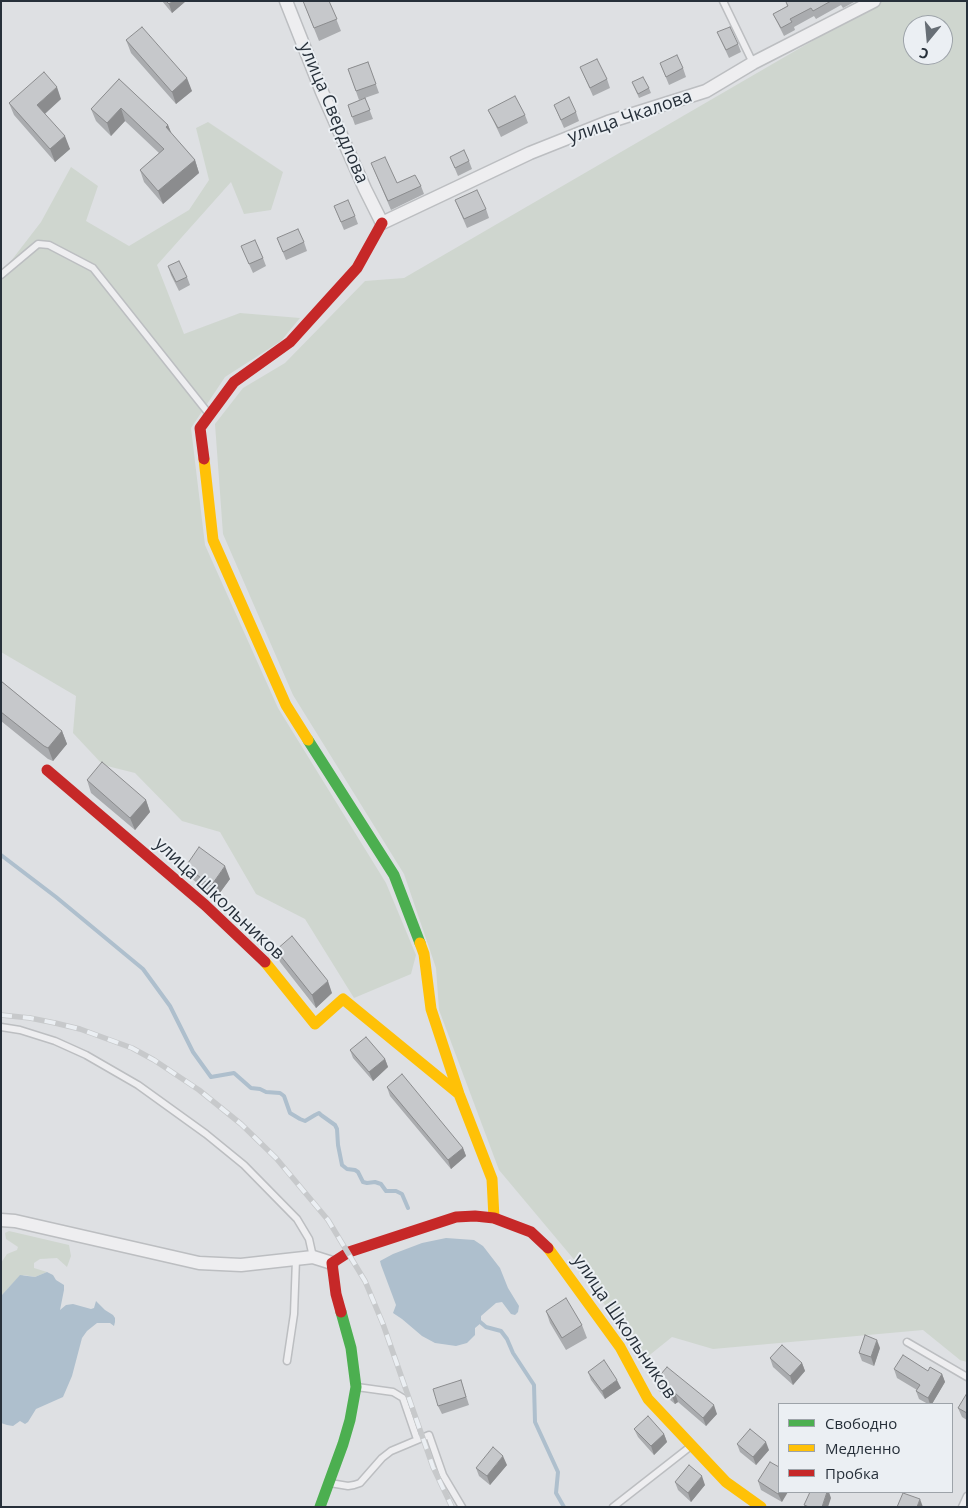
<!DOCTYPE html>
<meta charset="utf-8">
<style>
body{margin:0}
#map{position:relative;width:968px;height:1508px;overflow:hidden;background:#dee0e3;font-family:"Open Sans",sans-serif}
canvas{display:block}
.frame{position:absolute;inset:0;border:2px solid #27303a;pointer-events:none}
.legend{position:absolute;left:778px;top:1403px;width:175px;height:90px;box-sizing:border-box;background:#ebeff3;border:1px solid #9da3a9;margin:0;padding:6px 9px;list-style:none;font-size:15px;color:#27303a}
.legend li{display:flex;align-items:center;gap:10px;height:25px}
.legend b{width:25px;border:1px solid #9da3a9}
.north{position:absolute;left:903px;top:15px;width:50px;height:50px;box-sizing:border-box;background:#ebeff3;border:1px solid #9da3a9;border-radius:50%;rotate:197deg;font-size:14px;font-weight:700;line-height:20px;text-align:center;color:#27303a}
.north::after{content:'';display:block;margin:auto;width:18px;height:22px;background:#676e75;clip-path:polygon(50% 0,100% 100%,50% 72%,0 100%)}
</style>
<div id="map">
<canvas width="968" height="1508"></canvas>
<div class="frame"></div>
<ul class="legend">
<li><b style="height:6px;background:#4caf50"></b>Свободно</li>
<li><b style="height:6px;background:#ffc107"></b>Медленно</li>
<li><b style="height:6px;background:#c62828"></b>Пробка</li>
</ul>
<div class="north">С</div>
</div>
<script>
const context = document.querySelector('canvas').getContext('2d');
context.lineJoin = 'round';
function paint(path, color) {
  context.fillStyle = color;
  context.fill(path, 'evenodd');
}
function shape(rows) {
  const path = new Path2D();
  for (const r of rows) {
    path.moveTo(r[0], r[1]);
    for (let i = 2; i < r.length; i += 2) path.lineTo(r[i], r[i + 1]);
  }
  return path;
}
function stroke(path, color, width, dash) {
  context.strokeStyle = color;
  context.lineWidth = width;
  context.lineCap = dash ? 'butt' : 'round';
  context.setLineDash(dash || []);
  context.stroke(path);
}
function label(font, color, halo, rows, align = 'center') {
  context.font = font + ' "Open Sans",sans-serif';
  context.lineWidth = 4;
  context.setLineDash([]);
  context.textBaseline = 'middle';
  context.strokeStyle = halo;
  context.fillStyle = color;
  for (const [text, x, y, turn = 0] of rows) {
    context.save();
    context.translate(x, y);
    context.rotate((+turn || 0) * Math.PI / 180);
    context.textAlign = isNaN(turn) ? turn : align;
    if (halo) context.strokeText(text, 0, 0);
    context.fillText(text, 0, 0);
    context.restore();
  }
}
const green = shape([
 [881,1,967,1,967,1362,960,1360,923,1330,713,1349,672,1337,641,1362,582,1269,499,1170,439,1010,436,968,404,874,293,695,223,534,215,424,243,388,285,363,365,281,404,278],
 [913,25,943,25,943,55,913,55],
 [208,122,283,172,271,210,244,214,231,182,157,265,184,334,240,313,300,318,281,341,225,377,191,428,205,545,278,708,386,883,416,955,411,974,354,998,305,919,256,894,220,832,182,821,135,773,103,765,73,733,76,696,1,652,1,274,41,222,71,167,98,186,86,221,129,246,189,210,209,180,196,128],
 [9,1231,69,1245,71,1256,67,1267,57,1258,40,1259,34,1263,34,1268,47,1272,35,1277,24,1275,17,1279,1,1296,1,1263,7,1254,17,1250,18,1247,6,1239,5,1233]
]);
const water = shape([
 [446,1238,474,1240,483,1246,500,1268,508,1288,519,1306,518,1312,515,1315,511,1314,502,1302,496,1303,481,1316,481,1323,475,1328,475,1335,467,1343,456,1346,435,1343,422,1336,402,1319,393,1313,396,1305,381,1265,380,1261,393,1254,422,1243],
 [47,1272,53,1275,56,1280,64,1285,64,1290,60,1310,66,1305,73,1304,91,1309,94,1308,96,1301,105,1310,113,1315,115,1318,115,1322,114,1326,110,1323,97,1323,87,1331,82,1338,72,1376,63,1397,36,1409,28,1422,25,1424,20,1421,13,1426,7,1425,1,1423,1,1296,20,1275,35,1277]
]);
const stream = shape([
 [1,855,56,897,143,969,170,1006,193,1052,211,1077,234,1073,251,1088,260,1089,266,1092,280,1093,284,1096,290,1113,300,1119,305,1121,315,1115,319,1113,321,1115,335,1125,337,1129,338,1145,342,1165,347,1169,355,1170,358,1172,363,1182,367,1183,375,1182,381,1184,386,1191,396,1191,402,1194,408,1208],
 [479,1321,486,1327,501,1331,507,1339,513,1353,534,1385,535,1422,558,1472,556,1493,564,1507]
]);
const lane = shape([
 [723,1,753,63],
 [1,275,38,244,49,245,93,268,209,414],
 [1,1027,20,1030,55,1041,86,1055,138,1085,206,1134,244,1165,297,1219,309,1239,313,1257],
 [907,1342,967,1377],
 [287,1361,294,1314,296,1259],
 [357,1387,393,1392,403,1398,417,1439],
 [330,1483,348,1486,354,1485,360,1483,382,1458,391,1451,429,1435,443,1475,462,1507],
 [613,1507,691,1446],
 [962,1507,967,1496]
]);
const street = shape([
 [286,1,322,92,365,189,382,223,530,153,608,122,706,91,753,63,874,1],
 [1,1220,15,1221,199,1263,241,1265,313,1257,332,1263]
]);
const fast = shape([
 [308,740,394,875,420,943],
 [320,1507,343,1444,350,1420,356,1387,351,1348,341,1312]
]);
const slow = shape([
 [204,459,213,540,286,705,308,740],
 [420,943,424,954,431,1009,459,1094,492,1179,494,1218],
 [265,962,315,1024,343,999,459,1094],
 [548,1248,620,1347,648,1399,726,1482,761,1507]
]);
const jam = shape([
 [204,459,200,428,234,382,290,342,357,268,382,223],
 [47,770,205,905,265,962],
 [341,1312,336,1294,332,1263,349,1252,456,1217,475,1216,494,1218,531,1232,548,1248]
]);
const rail = shape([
 [1,1015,30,1018,55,1023,80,1029,132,1048,154,1060,199,1090,241,1124,276,1158,328,1220,365,1281,383,1324,433,1467,452,1507]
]);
const wall = shape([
 [162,1,186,1,172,13],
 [303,1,329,1,341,31,319,41],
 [787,1,856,1,843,8,841,5,816,19,814,16,794,27,795,30,784,36,773,14,787,6,786,2],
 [717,32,738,44,741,52,729,58],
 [126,40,192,91,176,104,131,53],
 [368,62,379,93,359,100,348,69],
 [660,63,683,68,686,77,669,85],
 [580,67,607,79,610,88,593,96,584,76],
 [119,79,168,125,171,133,195,160,199,173,163,204,144,182,140,170,159,153,125,121,111,136,96,121,91,109],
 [632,82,649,88,651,93,639,98],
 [365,98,373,119,355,125,348,105],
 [61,99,45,114,70,149,55,162,14,115,9,103],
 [554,105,576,112,579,121,564,128],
 [488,110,525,115,528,123,501,137,492,118],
 [450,157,469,161,472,169,458,176],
 [371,163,397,183,421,186,424,194,391,210],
 [455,200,486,209,489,218,467,228],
 [334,206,355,216,358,224,344,230],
 [277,238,304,242,307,251,286,260],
 [241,246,263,258,266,266,253,273],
 [168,266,187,277,190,285,179,291,171,275],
 [1,681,62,731,67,744,53,761,48,759,1,721],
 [87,780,146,800,150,812,135,830,91,793],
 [186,866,230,879,216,898,191,878],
 [276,950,332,993,316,1008,280,962],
 [350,1050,385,1059,388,1067,373,1081,353,1058],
 [387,1087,463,1148,466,1156,451,1169,390,1096],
 [546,1311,582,1325,587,1338,566,1350,550,1323],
 [880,1348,874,1366,862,1361,859,1353],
 [770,1358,802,1363,805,1371,793,1385,773,1367],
 [894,1369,942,1374,945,1382,932,1404,928,1404,919,1399,916,1391,917,1390,897,1378],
 [588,1372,621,1388,605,1399,591,1380],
 [461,1380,469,1405,442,1414,438,1406],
 [655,1381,717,1414,706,1426,678,1402,675,1404,658,1390],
 [967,1393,967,1420,962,1417,958,1408],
 [634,1429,664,1434,667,1442,654,1455,638,1437],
 [737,1444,769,1450,756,1465,740,1452],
 [507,1465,490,1485,479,1476,476,1468],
 [779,1467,782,1502,761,1490,758,1481],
 [675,1482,705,1485,691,1502,678,1490]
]);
const shadedWall = shape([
 [173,1,186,1,172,13,169,4],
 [187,78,192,91,176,104,172,92],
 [57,87,61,99,41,117,37,105],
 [121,108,125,121,111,136,107,123],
 [168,125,173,137,166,127],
 [65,136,70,149,55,162,50,149],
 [195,160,199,173,163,204,158,191],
 [62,731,67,744,53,761,48,748],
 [146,800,150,812,135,830,130,818],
 [225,866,230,879,216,898,211,886],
 [328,981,332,993,316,1008,312,995],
 [385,1059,388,1067,373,1081,369,1072],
 [463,1148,466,1156,451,1169,448,1160],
 [877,1340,880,1348,874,1366,871,1357],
 [802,1363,805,1371,793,1385,790,1376],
 [942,1374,945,1382,932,1404,930,1404,928,1398],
 [617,1380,621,1388,605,1399,602,1391],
 [675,1393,678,1402,675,1404,672,1396],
 [714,1405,717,1414,706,1426,703,1418],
 [664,1434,667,1442,654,1455,651,1446],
 [766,1442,769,1450,756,1465,753,1457],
 [503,1456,507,1465,490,1485,487,1476],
 [702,1476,705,1485,691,1502,688,1493],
 [780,1492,788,1492,782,1502,778,1494],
 [827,1492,829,1492,831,1498,828,1507,822,1507],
 [920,1499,923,1507,917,1507]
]);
const building = shape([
 [166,1,173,1,169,4,166,1],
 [303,1,329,1,337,19,314,28,303,1],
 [787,1,831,1,813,11,811,8,790,19,792,22,781,28,773,14,788,6,786,2,787,1],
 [142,27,187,78,172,92,126,40,142,27],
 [730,27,738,44,726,50,717,32,730,27],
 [677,55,683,68,666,77,660,63,677,55],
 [597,59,607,79,590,88,580,67,597,59],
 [368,62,376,84,356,91,348,69,368,62],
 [44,72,57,87,37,105,65,136,50,149,9,103,44,72],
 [643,77,649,88,638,94,632,82,643,77],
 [119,79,168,125,166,127,195,160,158,191,140,170,164,149,121,108,107,123,91,109,119,79],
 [515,96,525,115,498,128,488,110,515,96],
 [569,97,576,112,561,120,554,105,569,97],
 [365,98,370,110,352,117,348,105,365,98],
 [464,150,469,161,455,168,450,157,464,150],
 [385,157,397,183,415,175,421,186,388,201,371,163,385,157],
 [477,190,486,209,464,219,455,200,477,190],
 [348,200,355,216,341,222,334,206,348,200],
 [298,229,304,242,283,252,277,238,298,229],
 [255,240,263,258,249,264,241,246,255,240],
 [179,261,187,277,176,282,168,266,179,261],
 [1,681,62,731,48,748,44,746,1,712,1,681],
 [102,762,146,800,130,818,87,780,102,762],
 [199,847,225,866,211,886,186,866,199,847],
 [292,936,328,981,312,995,276,950,292,936],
 [366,1037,385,1059,369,1072,350,1050,366,1037],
 [402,1074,463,1148,448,1160,387,1087,402,1074],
 [566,1298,582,1325,562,1338,546,1311,566,1298],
 [865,1335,877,1340,871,1357,859,1353,865,1335],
 [782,1345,802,1363,790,1376,770,1358,782,1345],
 [903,1355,928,1371,930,1367,942,1374,928,1398,916,1391,920,1385,894,1369,903,1355],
 [604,1360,617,1380,602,1391,588,1372,604,1360],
 [667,1367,714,1405,703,1418,675,1393,672,1396,655,1381,667,1367],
 [461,1380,466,1397,438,1406,433,1389,461,1380],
 [967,1393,967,1413,958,1408,967,1393],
 [648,1416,664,1434,651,1446,634,1429,648,1416],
 [750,1429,766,1442,753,1457,737,1444,750,1429],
 [493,1447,503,1456,487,1476,476,1468,493,1447],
 [770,1462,779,1467,780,1492,778,1494,758,1481,770,1462],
 [689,1465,702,1476,688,1493,675,1482,689,1465],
 [810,1492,827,1492,822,1507,809,1507,804,1505,810,1492],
 [903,1493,920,1499,917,1507,897,1507,903,1493]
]);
const streetNames = [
 ["улица Свердлова",333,113,67],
 ["улица Чкалова",630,117,-19],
 ["улица Школьников",219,899,43],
 ["улица Школьников",624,1327,56]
];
paint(green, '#cfd6cf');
paint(water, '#aebfcd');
stroke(stream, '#aebfcd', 4);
stroke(lane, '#bcbec1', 9);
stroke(street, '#bcbec1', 15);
stroke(lane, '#eeeef0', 6);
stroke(street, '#eeeef0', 12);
stroke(fast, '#4caf50', 11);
stroke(slow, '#ffc107', 11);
stroke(jam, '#c62828', 11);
stroke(rail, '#c7c9cb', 5.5);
stroke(rail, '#ebeff3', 4, [11]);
paint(wall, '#aaacaf');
paint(shadedWall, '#8b8c8e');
paint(building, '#c6c8cb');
stroke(building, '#8b8c8e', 1);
label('18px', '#27303a', '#ebeff3', streetNames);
</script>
